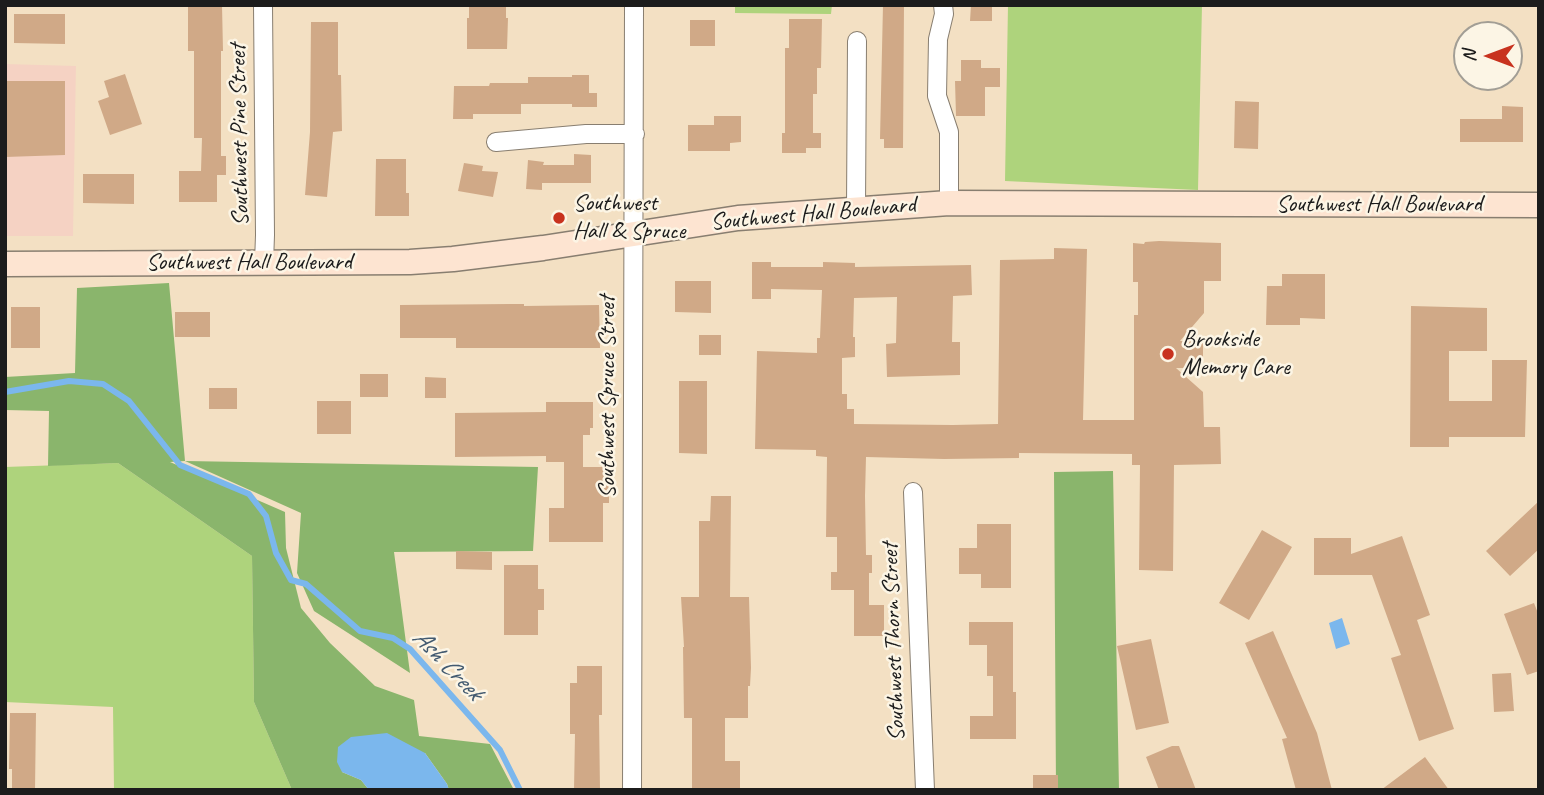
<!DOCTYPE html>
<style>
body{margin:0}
#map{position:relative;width:1544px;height:795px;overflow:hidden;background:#f3e0c3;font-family:Caveat,sans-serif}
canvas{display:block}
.frame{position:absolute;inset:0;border:7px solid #1c1c1c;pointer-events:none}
.north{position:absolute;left:1453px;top:21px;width:70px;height:70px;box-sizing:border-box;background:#fcf5e5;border:2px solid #a29e95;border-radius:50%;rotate:270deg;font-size:19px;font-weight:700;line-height:28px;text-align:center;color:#1c1c1c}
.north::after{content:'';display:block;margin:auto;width:24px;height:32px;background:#c8321e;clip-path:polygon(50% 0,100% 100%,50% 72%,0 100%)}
</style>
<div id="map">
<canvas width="1544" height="795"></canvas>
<div class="frame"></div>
<div class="north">N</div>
</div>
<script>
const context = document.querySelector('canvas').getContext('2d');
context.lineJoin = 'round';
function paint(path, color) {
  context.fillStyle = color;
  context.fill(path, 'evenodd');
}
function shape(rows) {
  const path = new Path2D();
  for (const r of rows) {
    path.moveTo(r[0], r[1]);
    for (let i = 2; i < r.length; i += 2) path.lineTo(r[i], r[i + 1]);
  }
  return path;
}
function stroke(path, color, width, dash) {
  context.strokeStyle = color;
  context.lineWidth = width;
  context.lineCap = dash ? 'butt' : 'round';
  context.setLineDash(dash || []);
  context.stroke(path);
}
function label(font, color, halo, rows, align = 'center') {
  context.font = font + ' Caveat,sans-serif';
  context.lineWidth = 5;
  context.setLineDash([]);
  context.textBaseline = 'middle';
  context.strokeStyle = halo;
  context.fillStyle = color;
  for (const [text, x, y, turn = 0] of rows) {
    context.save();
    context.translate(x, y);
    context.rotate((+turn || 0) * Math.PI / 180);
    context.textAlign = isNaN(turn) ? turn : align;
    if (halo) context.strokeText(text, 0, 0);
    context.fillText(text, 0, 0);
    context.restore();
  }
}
const built = shape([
 [5,64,76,66,73,236,5,236]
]);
const green = shape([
 [735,5,832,5,831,14,735,13],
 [1008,5,1202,5,1198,190,1005,181],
 [118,463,252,556,254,702,292,790,114,790,113,707,5,702,5,467]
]);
const forest = shape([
 [169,283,185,461,538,467,533,551,394,552,410,673,314,611,297,573,301,513,185,461,170,462,285,512,286,548,301,608,330,643,375,686,414,700,419,736,490,744,514,790,449,790,447,784,425,753,342,772,361,780,369,790,292,790,254,702,252,556,118,463,48,466,49,411,5,410,5,377,75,373,77,288],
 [1113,471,1119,790,1056,790,1054,472]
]);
const water = shape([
 [1342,618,1350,644,1336,649,1329,623],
 [387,733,425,753,447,784,449,790,369,790,361,780,342,772,337,762,338,747,351,737]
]);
const stream = shape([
 [5,392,69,381,103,384,129,401,180,465,249,494,266,516,276,553,291,580,306,584,360,631,393,638,410,649,500,750,520,790]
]);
const building = shape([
 [188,5,222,5,223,51,221,51,221,156,226,156,226,175,217,175,217,202,179,202,179,171,201,171,202,138,194,138,194,51,188,51],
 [469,5,506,5,506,18,508,18,507,49,467,49,467,18,469,18],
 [883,5,904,5,903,148,884,148,884,139,880,139],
 [971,5,992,5,992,21,970,21],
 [14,14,65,14,65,44,14,43],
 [789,19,822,19,821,68,817,68,817,94,813,94,813,133,821,133,821,148,806,148,806,153,782,153,782,133,785,133,785,48,789,48],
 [690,20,715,20,715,46,690,46],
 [311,22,338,22,338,75,341,75,342,131,333,132,327,197,305,195,310,132],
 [961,60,981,60,981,68,1000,68,1000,87,985,87,985,116,956,116,955,81,961,81],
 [125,74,142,124,110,135,98,101,109,97,104,81],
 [572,75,589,75,589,93,597,93,597,107,572,107,572,104,521,104,521,114,473,114,473,119,453,119,454,86,489,86,490,83,528,83,528,77,572,77],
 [5,81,65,81,65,155,5,157],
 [1235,101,1259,102,1258,149,1234,148],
 [1502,106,1523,107,1523,142,1460,142,1460,119,1502,119],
 [714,116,741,116,741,142,730,143,730,151,688,151,688,125,714,125],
 [574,154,591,155,591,183,542,183,542,190,526,189,528,160,544,162,543,165,574,165],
 [376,159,406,159,406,193,409,193,409,216,375,216],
 [464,163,483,166,482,171,498,172,493,197,458,191],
 [83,174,134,174,134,204,83,203],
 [1159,241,1221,243,1221,281,1204,281,1204,313,1180,341,1203,341,1203,368,1176,368,1203,392,1204,427,1220,427,1221,464,1174,465,1173,571,1139,570,1140,465,1132,465,1132,454,1019,453,1019,458,944,459,866,457,865,496,866,555,872,555,872,573,869,573,869,605,884,605,884,636,854,636,854,590,831,590,831,572,837,572,837,537,826,537,827,457,816,456,816,450,755,449,757,351,817,353,817,338,820,338,822,290,771,289,771,299,752,299,752,262,771,262,771,267,823,267,823,262,855,263,855,267,971,265,972,295,953,296,952,342,960,342,960,375,887,377,886,344,896,343,897,297,854,298,853,337,855,337,855,357,842,358,842,394,847,394,847,409,854,409,854,424,953,425,998,424,1000,260,1054,259,1054,248,1087,249,1083,420,1134,420,1134,315,1138,315,1138,282,1133,282,1133,243,1144,244,1145,242],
 [1282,274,1325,274,1325,319,1300,318,1300,325,1266,325,1267,286,1282,286],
 [675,281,711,281,711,313,675,312],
 [510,304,524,304,524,306,599,305,600,348,456,348,456,338,400,338,400,305],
 [1411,306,1487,308,1487,351,1449,351,1449,401,1492,401,1492,360,1527,360,1525,437,1449,437,1449,447,1410,447],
 [11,307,40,307,40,348,11,348],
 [175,312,210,312,210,337,175,337],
 [699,335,721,335,721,355,699,355],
 [360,374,388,374,388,397,360,397],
 [425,377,446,378,446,398,425,398],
 [679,381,707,381,707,454,679,453],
 [209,388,237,388,237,409,209,409],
 [317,401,351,401,351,434,317,434],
 [546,402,593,402,593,428,590,428,590,435,583,435,583,467,609,467,609,503,603,503,603,542,549,542,549,508,564,508,564,462,546,462,546,456,455,457,455,413,546,412],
 [711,496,731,496,730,597,749,597,751,668,750,686,748,686,748,718,725,718,725,761,740,761,740,789,692,790,692,718,684,718,683,647,684,647,681,597,699,597,699,521,710,521],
 [1539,501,1539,549,1510,576,1486,551],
 [977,524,1011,524,1011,588,981,588,981,574,959,574,959,548,977,548],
 [1262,530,1292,547,1249,620,1219,603],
 [1402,536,1430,615,1417,620,1454,729,1419,741,1391,658,1401,655,1372,575,1314,575,1314,538,1351,538,1351,554],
 [456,551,492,552,492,570,456,569],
 [504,565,538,565,538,589,544,589,544,610,538,610,538,635,504,635],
 [1534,603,1539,616,1539,671,1527,675,1504,614],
 [969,622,1013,622,1013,692,1016,692,1016,739,970,739,970,716,993,716,993,676,987,676,987,645,969,645],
 [1273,631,1317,733,1332,790,1296,790,1282,739,1287,738,1245,643],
 [1151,639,1169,723,1136,730,1117,646],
 [577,666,602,666,602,715,599,715,600,790,574,790,575,734,570,734,570,683,577,683],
 [1511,673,1514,711,1494,712,1492,674],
 [10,713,36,713,35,790,12,790,12,769,9,769],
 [1172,746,1179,746,1196,790,1159,790,1146,757],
 [1425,757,1449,790,1381,790],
 [1033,775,1058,775,1058,790,1033,790]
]);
const minor = shape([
 [263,5,265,235,264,263],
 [943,5,944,14,938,39,937,96,949,132,949,203],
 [496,142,586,134,635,134],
 [856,209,857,41],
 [913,492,925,790],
 [632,790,634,5]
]);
const secondary = shape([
 [5,264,410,262,453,259,543,248,738,218,949,203,1539,205]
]);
const markers = [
 [559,218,7,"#c8321e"],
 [1168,354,7,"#c8321e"]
];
const streetNames = [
 ["Southwest Pine Street",240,135,-91],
 ["Southwest Hall Boulevard",1379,205],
 ["Southwest Hall Boulevard",813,214,-5],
 ["Southwest Hall Boulevard",249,263],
 ["Southwest Spruce Street",608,397,-90],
 ["Southwest Thorn Street",894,642,-92]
];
const poiNames = [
 ["Southwest",573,204],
 ["Hall & Spruce",573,232],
 ["Brookside",1182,340],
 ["Memory Care",1182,368]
];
const waterNames = [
 ["Ash Creek",447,665,46]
];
paint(built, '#f5d2c3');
paint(green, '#aed37c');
paint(forest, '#8ab56c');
paint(water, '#7bb7ed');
stroke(stream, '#7bb7ed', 6);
paint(building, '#d0a987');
stroke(minor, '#887e70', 20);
stroke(secondary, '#887e70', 27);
stroke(minor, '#fff', 18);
stroke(secondary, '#fde4d1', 24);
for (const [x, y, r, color] of markers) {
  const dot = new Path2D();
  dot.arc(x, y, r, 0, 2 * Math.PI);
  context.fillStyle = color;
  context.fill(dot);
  stroke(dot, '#fcf5e5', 2.5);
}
label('24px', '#1c1c1c', '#fcf5e5', streetNames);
label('24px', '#1c1c1c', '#fcf5e5', poiNames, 'left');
label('italic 26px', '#425a70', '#fcf5e5', waterNames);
</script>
